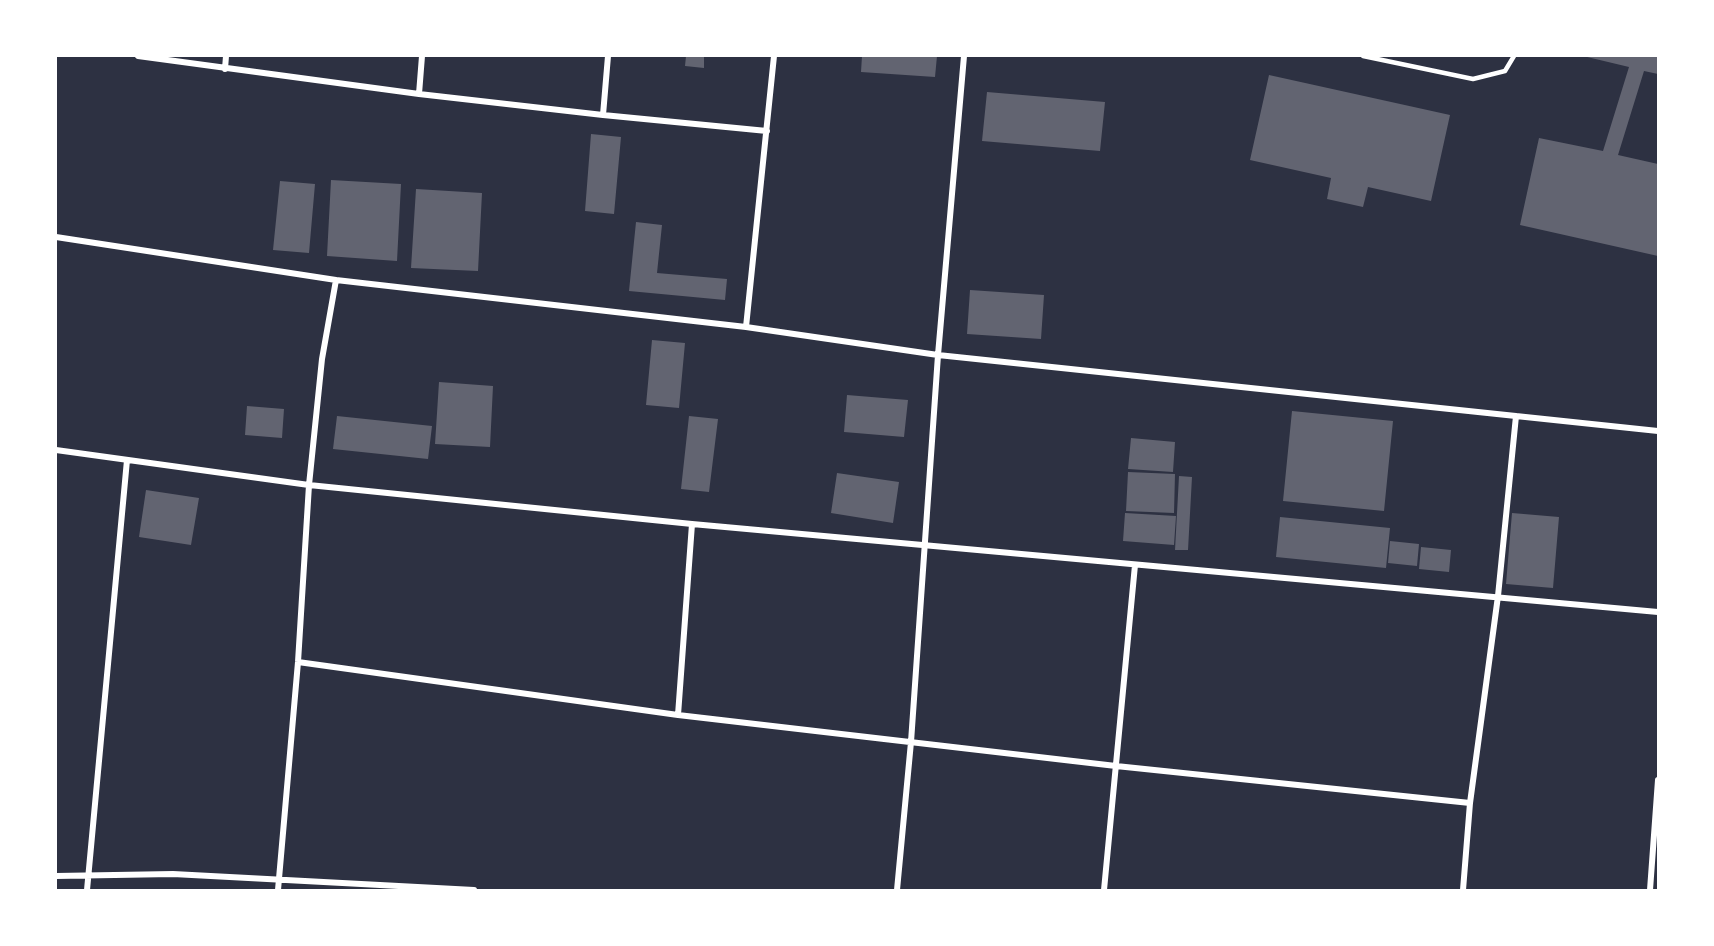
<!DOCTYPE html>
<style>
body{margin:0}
#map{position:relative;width:1714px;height:946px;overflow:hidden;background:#2d3142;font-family:Figtree,sans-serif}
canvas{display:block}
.frame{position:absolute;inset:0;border:57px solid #fff;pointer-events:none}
</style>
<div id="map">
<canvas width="1714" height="946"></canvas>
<div class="frame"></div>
</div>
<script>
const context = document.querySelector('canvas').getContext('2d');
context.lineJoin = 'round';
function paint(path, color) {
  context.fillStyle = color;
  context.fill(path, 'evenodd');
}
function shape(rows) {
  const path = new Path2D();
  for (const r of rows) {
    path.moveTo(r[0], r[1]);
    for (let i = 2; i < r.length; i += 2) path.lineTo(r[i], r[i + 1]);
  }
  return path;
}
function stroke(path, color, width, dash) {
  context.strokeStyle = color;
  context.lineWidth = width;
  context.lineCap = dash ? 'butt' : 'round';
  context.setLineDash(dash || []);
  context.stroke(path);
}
const building = shape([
 [686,56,704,56,704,68,685,66],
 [862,56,937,56,935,77,861,72],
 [1583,56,1658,56,1658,74,1644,71,1618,155,1658,164,1658,256,1520,225,1539,138,1603,151,1629,67],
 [1269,75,1450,115,1431,201,1368,187,1363,207,1327,199,1331,178,1250,160],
 [987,92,1105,102,1100,151,982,141],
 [591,134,621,137,614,214,585,211],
 [331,180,401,184,397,261,327,256],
 [280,181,315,184,309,253,273,250],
 [416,189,482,193,478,271,411,268],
 [636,222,662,225,657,273,727,279,725,300,629,291],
 [970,290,1044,295,1041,339,967,334],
 [652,340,685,343,679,408,646,405],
 [439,382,493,386,490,447,435,444],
 [847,395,908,400,904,437,844,432],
 [247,406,284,409,282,438,245,435],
 [1292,411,1393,421,1384,511,1283,501],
 [337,416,432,426,428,459,333,449],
 [689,416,718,419,709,492,681,489],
 [1131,438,1175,442,1173,472,1128,469],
 [1128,472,1175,474,1174,513,1126,511],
 [837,473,899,482,893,523,831,513],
 [1179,476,1192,477,1188,550,1175,550],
 [146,490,199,498,191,545,139,537],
 [1125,513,1176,516,1174,545,1123,541],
 [1512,513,1559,517,1553,588,1506,584],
 [1280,517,1390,528,1386,568,1276,557],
 [1390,541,1419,544,1417,566,1388,563],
 [1421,547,1451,550,1449,572,1419,569]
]);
const service = shape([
 [1363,56,1473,79,1505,71,1514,56]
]);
const minor = shape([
 [138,56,419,94,603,115,767,131],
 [225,69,226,56],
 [419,94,422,56],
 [603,115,608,56],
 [56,237,336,280],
 [746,327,774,56],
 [56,450,309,485,692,524,1658,612],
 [298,662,678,715,1116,766,1470,803],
 [678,715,692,524],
 [56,876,173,874,474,890],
 [87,890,127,460],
 [278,890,298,662,309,485,322,359,336,280,746,327,938,355,1658,431],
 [897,890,911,742,938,355,964,56],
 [1104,890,1135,565],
 [1463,890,1470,803,1498,596,1516,416],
 [1650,890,1658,780]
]);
paint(building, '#626471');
stroke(service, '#fff', 4.5);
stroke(minor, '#fff', 6);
</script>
